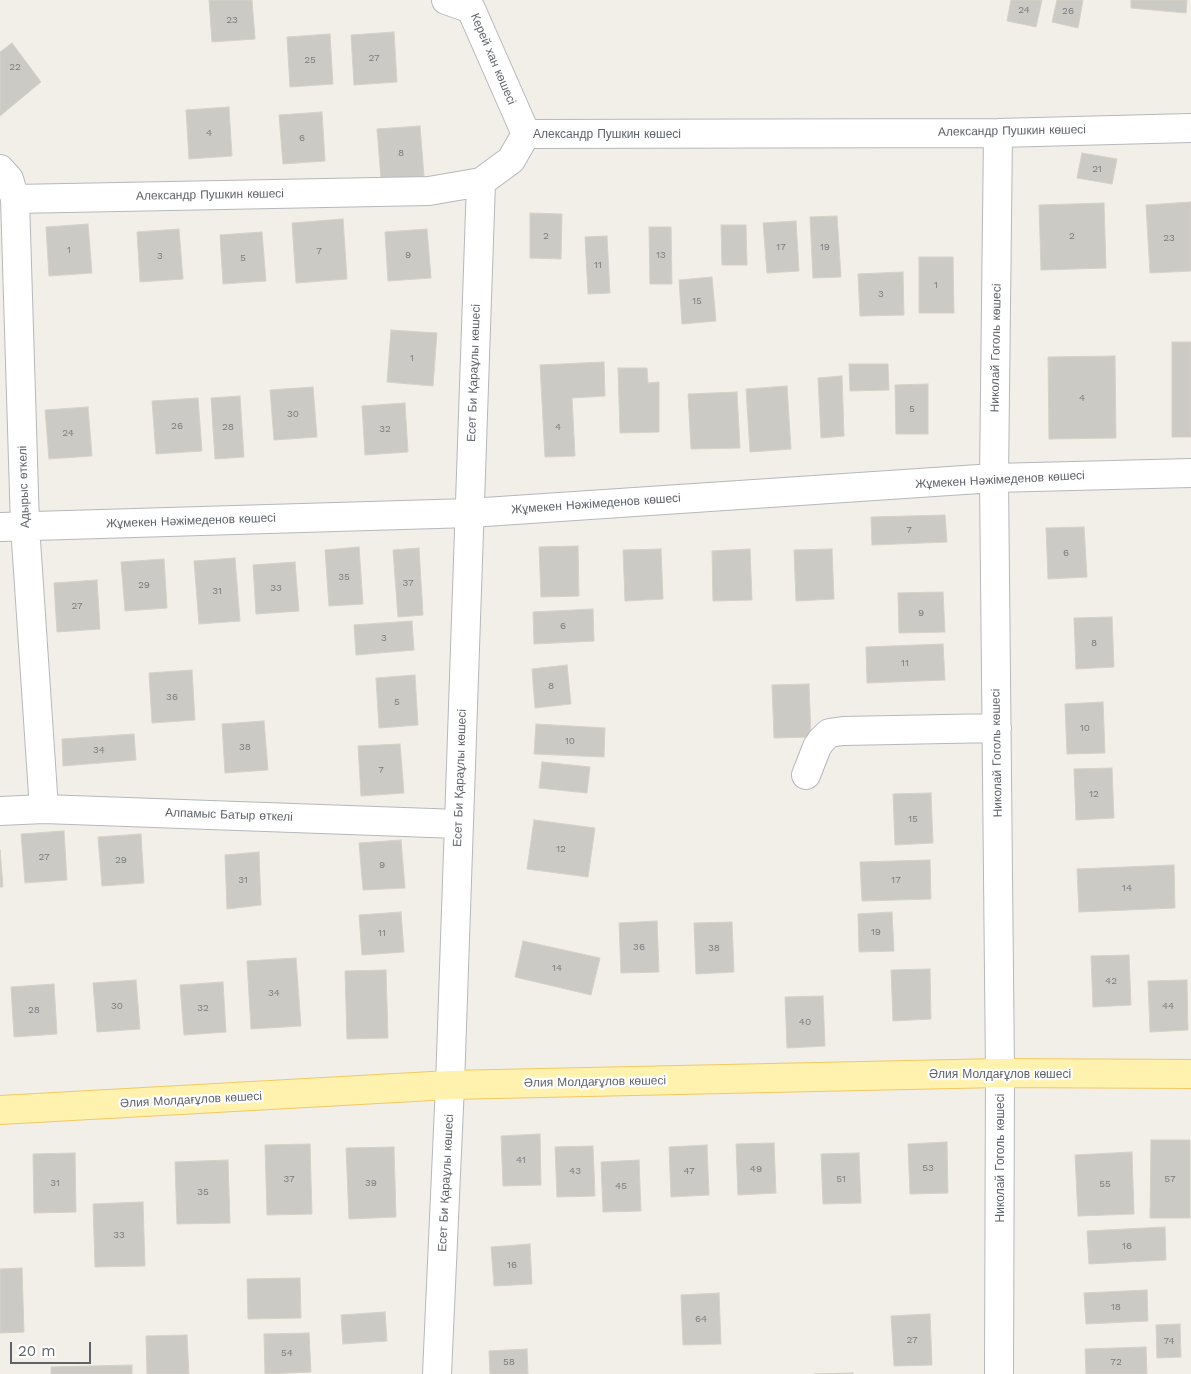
<!DOCTYPE html>
<meta charset="utf-8">
<style>
body{margin:0}
#map{position:relative;width:1191px;height:1374px;overflow:hidden;background:#f1efe8;font-family:"Work Sans",sans-serif}
canvas{display:block}
.scale{position:absolute;left:10px;top:1342px;width:81px;height:22px;box-sizing:border-box;border:2px solid #5f6368;border-top:0;padding-left:6px;font-size:15px;line-height:18px;white-space:nowrap;color:#5f6368;-webkit-text-stroke:4px #fff;paint-order:stroke}
</style>
<div id="map">
<canvas width="1191" height="1374"></canvas>
<div class="scale">20 m</div>
</div>
<script>
const context = document.querySelector('canvas').getContext('2d');
context.lineJoin = 'round';
function paint(path, color) {
  context.fillStyle = color;
  context.fill(path, 'evenodd');
}
function shape(rows) {
  const path = new Path2D();
  for (const r of rows) {
    path.moveTo(r[0], r[1]);
    for (let i = 2; i < r.length; i += 2) path.lineTo(r[i], r[i + 1]);
  }
  return path;
}
function stroke(path, color, width, dash) {
  context.strokeStyle = color;
  context.lineWidth = width;
  context.lineCap = dash ? 'butt' : 'round';
  context.setLineDash(dash || []);
  context.stroke(path);
}
function label(font, color, halo, rows, align = 'center') {
  context.font = font + ' "Work Sans",sans-serif';
  context.lineWidth = 4.5;
  context.setLineDash([]);
  context.textBaseline = 'middle';
  context.strokeStyle = halo;
  context.fillStyle = color;
  for (const [text, x, y, turn = 0] of rows) {
    context.save();
    context.translate(x, y);
    context.rotate((+turn || 0) * Math.PI / 180);
    context.textAlign = isNaN(turn) ? turn : align;
    if (halo) context.strokeText(text, 0, 0);
    context.fillText(text, 0, 0);
    context.restore();
  }
}
const building = shape([
 [209,0,252,0,255,39,212,42,209,0],
 [1011,0,1042,0,1036,27,1007,21,1011,0],
 [1057,0,1083,0,1078,28,1052,22,1057,0],
 [1131,0,1187,0,1186,13,1131,8,1131,0],
 [394,32,397,82,354,85,351,35,394,32],
 [330,34,333,84,290,87,287,37,330,34],
 [12,43,41,82,0,116,0,52,12,43],
 [229,107,232,156,189,159,186,110,229,107],
 [322,112,325,161,283,164,279,115,322,112],
 [420,126,424,176,381,179,377,129,420,126],
 [1082,153,1117,159,1112,184,1077,178,1082,153],
 [1191,202,1191,271,1150,273,1146,205,1191,202],
 [1104,203,1106,268,1041,270,1039,205,1104,203],
 [530,213,562,214,561,259,530,258,530,213],
 [837,216,841,277,813,278,810,217,837,216],
 [343,219,347,279,296,283,292,223,343,219],
 [796,221,799,271,767,273,763,223,796,221],
 [88,224,92,273,49,276,46,227,88,224],
 [721,225,746,225,747,265,722,265,721,225],
 [649,227,671,227,672,284,650,284,649,227],
 [179,229,183,279,140,282,137,232,179,229],
 [427,229,431,278,388,281,385,232,427,229],
 [262,232,266,281,223,284,220,235,262,232],
 [607,236,610,293,588,294,585,237,607,236],
 [919,257,953,257,954,313,919,313,919,257],
 [903,272,904,315,860,316,858,274,903,272],
 [712,277,716,321,682,324,679,280,712,277],
 [391,330,437,333,433,386,387,382,391,330],
 [1172,342,1191,342,1191,437,1172,437,1172,342],
 [1115,356,1116,438,1049,439,1048,357,1115,356],
 [604,362,605,396,572,398,575,456,545,457,540,365,604,362],
 [849,364,888,364,889,390,850,391,849,364],
 [618,368,647,368,648,383,659,382,659,432,620,433,618,368],
 [842,376,844,436,821,438,818,378,842,376],
 [928,384,928,434,896,434,895,385,928,384],
 [787,386,791,449,750,452,746,389,787,386],
 [313,387,317,437,274,440,270,390,313,387],
 [737,392,740,448,691,449,688,394,737,392],
 [240,396,244,457,215,459,211,398,240,396],
 [198,398,202,451,156,454,152,401,198,398],
 [405,403,408,452,365,455,362,406,405,403],
 [88,407,92,456,49,459,45,410,88,407],
 [945,515,947,542,872,545,871,517,945,515],
 [1084,527,1087,577,1048,579,1046,528,1084,527],
 [578,546,579,596,541,597,539,547,578,546],
 [359,547,363,604,329,606,325,550,359,547],
 [419,548,423,615,398,617,393,550,419,548],
 [661,549,663,599,625,601,623,550,661,549],
 [750,549,752,600,713,601,712,551,750,549],
 [832,549,834,599,796,601,794,550,832,549],
 [235,558,240,621,199,624,194,561,235,558],
 [164,559,167,608,125,611,121,562,164,559],
 [295,562,299,611,256,614,253,565,295,562],
 [97,580,100,629,57,632,54,583,97,580],
 [943,592,945,632,899,633,898,593,943,592],
 [593,609,594,641,534,644,533,612,593,609],
 [1112,617,1114,667,1076,669,1074,618,1112,617],
 [412,621,414,650,356,655,354,625,412,621],
 [943,644,945,680,867,683,866,647,943,644],
 [567,665,571,704,535,708,532,669,567,665],
 [192,670,195,720,152,723,149,673,192,670],
 [415,675,418,725,379,728,376,678,415,675],
 [809,684,811,737,774,738,772,685,809,684],
 [1103,702,1105,753,1067,754,1065,704,1103,702],
 [264,721,268,770,225,773,222,724,264,721],
 [536,724,605,728,604,757,534,754,536,724],
 [134,734,136,760,63,766,62,739,134,734],
 [400,744,404,793,361,796,358,746,400,744],
 [542,762,590,767,587,793,539,788,542,762],
 [1112,768,1114,818,1076,820,1074,769,1112,768],
 [931,793,933,843,895,845,893,794,931,793],
 [534,820,595,828,588,877,527,869,534,820],
 [64,831,67,880,25,883,21,834,64,831],
 [141,834,144,883,102,886,98,837,141,834],
 [401,840,405,888,363,890,359,843,401,840],
 [0,850,3,887,0,887,0,850],
 [259,852,261,905,227,909,225,855,259,852],
 [930,860,931,899,862,901,860,862,930,860],
 [1174,865,1175,908,1079,912,1077,869,1174,865],
 [401,912,404,952,362,955,359,915,401,912],
 [892,912,894,951,859,952,858,914,892,912],
 [657,921,659,972,621,973,619,923,657,921],
 [732,922,734,972,696,974,694,923,732,922],
 [523,941,600,958,591,995,515,977,523,941],
 [1129,955,1131,1005,1093,1007,1091,956,1129,955],
 [296,958,301,1026,251,1029,247,961,296,958],
 [930,969,931,1019,893,1021,891,970,930,969],
 [386,970,388,1038,347,1039,345,971,386,970],
 [136,980,140,1029,97,1032,93,983,136,980],
 [1187,980,1188,1030,1150,1032,1148,981,1187,980],
 [223,982,226,1032,184,1035,180,985,223,982],
 [54,984,57,1034,14,1037,11,987,54,984],
 [823,996,825,1046,787,1048,785,997,823,996],
 [540,1134,541,1185,503,1186,501,1136,540,1134],
 [1151,1140,1190,1140,1190,1218,1150,1218,1151,1140],
 [947,1142,948,1193,910,1194,908,1144,947,1142],
 [774,1143,776,1193,738,1195,736,1144,774,1143],
 [310,1144,312,1214,267,1215,265,1145,310,1144],
 [707,1145,709,1195,671,1197,669,1147,707,1145],
 [593,1146,595,1196,557,1197,555,1147,593,1146],
 [394,1147,396,1217,349,1219,346,1148,394,1147],
 [1132,1152,1134,1214,1078,1216,1075,1155,1132,1152],
 [75,1153,76,1212,34,1213,33,1154,75,1153],
 [859,1153,861,1203,823,1204,821,1154,859,1153],
 [228,1160,230,1223,177,1224,175,1162,228,1160],
 [639,1160,641,1211,603,1212,601,1162,639,1160],
 [143,1202,145,1266,95,1267,93,1204,143,1202],
 [1165,1227,1166,1260,1089,1264,1087,1231,1165,1227],
 [530,1244,532,1284,494,1286,491,1247,530,1244],
 [22,1268,24,1332,0,1333,0,1269,22,1268],
 [300,1278,301,1318,248,1319,247,1279,300,1278],
 [1147,1290,1148,1321,1086,1324,1084,1293,1147,1290],
 [719,1293,721,1344,683,1345,681,1295,719,1293],
 [385,1312,387,1341,343,1344,341,1315,385,1312],
 [930,1314,932,1365,894,1366,891,1316,930,1314],
 [1180,1324,1181,1357,1157,1358,1156,1325,1180,1324],
 [309,1333,311,1372,265,1374,264,1334,309,1333],
 [187,1335,189,1374,147,1374,146,1336,187,1335],
 [1146,1347,1147,1374,1086,1374,1085,1349,1146,1347],
 [527,1349,528,1374,490,1374,489,1351,527,1349],
 [132,1365,132,1374,51,1374,51,1367,132,1365],
 [853,1373,853,1374,814,1374,853,1373]
]);
const minor = shape([
 [446,0,471,9,526,134],
 [998,133,994,478,1000,1073,999,1374],
 [0,169,9,179,15,199,25,526,44,809],
 [15,199,429,191,481,182,511,160,526,134,998,133,1191,128],
 [0,527,470,513,994,478,1191,473],
 [806,775,817,747,821,741,829,733,843,731,997,728],
 [0,811,44,809,459,824],
 [437,1374,450,1085,481,182]
]);
const major = shape([
 [0,1110,450,1085,1000,1073,1191,1074]
]);
const numberNames = [
 ["24",1024,10],
 ["26",1068,11],
 ["23",232,20],
 ["27",374,58],
 ["25",310,60],
 ["22",15,67],
 ["4",209,133],
 ["6",302,138],
 ["8",401,153],
 ["21",1097,169],
 ["2",546,236],
 ["2",1072,236],
 ["23",1169,238],
 ["17",781,247],
 ["19",825,247],
 ["1",69,250],
 ["7",319,251],
 ["9",408,255],
 ["13",661,255],
 ["3",160,256],
 ["5",243,258],
 ["11",598,265],
 ["1",936,285],
 ["3",881,294],
 ["15",697,301],
 ["1",412,358],
 ["4",1082,398],
 ["5",912,409],
 ["30",293,414],
 ["26",177,426],
 ["28",228,427],
 ["4",558,427],
 ["32",385,429],
 ["24",68,433],
 ["7",909,530],
 ["6",1066,553],
 ["35",344,577],
 ["37",408,583],
 ["29",144,585],
 ["33",276,588],
 ["31",217,591],
 ["27",77,606],
 ["9",921,613],
 ["6",563,626],
 ["3",384,638],
 ["8",1094,643],
 ["11",905,663],
 ["8",551,686],
 ["36",172,697],
 ["5",397,702],
 ["10",1085,728],
 ["10",570,741],
 ["38",245,747],
 ["34",99,750],
 ["7",381,770],
 ["12",1094,794],
 ["15",913,819],
 ["12",561,849],
 ["27",44,857],
 ["29",121,860],
 ["9",382,865],
 ["31",243,880],
 ["17",896,880],
 ["14",1127,888],
 ["19",876,932],
 ["11",382,933],
 ["36",639,947],
 ["38",714,948],
 ["14",557,968],
 ["42",1111,981],
 ["34",274,993],
 ["30",117,1006],
 ["44",1168,1006],
 ["32",203,1008],
 ["28",34,1010],
 ["40",805,1022],
 ["41",521,1160],
 ["53",928,1168],
 ["49",756,1169],
 ["43",575,1171],
 ["47",689,1171],
 ["37",289,1179],
 ["51",841,1179],
 ["57",1170,1179],
 ["31",55,1183],
 ["39",371,1183],
 ["55",1105,1184],
 ["45",621,1186],
 ["35",203,1192],
 ["33",119,1235],
 ["16",1127,1246],
 ["16",512,1265],
 ["18",1116,1307],
 ["64",701,1319],
 ["27",912,1340],
 ["74",1169,1341],
 ["54",287,1353],
 ["58",509,1362],
 ["72",1116,1362]
];
const streetNames = [
 ["Керей хан көшесі",493,59,67],
 ["Александр Пушкин көшесі",1012,131,-1],
 ["Александр Пушкин көшесі",607,134],
 ["Александр Пушкин көшесі",210,195,-1],
 ["Николай Гоголь көшесі",996,348,-89],
 ["Есет Би Қараұлы көшесі",474,373,-88],
 ["Жұмекен Нәжімеденов көшесі",1000,480,-3],
 ["Адырыс өткелі",24,487,-92],
 ["Жұмекен Нәжімеденов көшесі",596,504,-4],
 ["Жұмекен Нәжімеденов көшесі",191,521,-2],
 ["Николай Гоголь көшесі",997,753,-91],
 ["Есет Би Қараұлы көшесі",460,778,-88],
 ["Алпамыс Батыр өткелі",229,815,2],
 ["Әлия Молдағұлов көшесі",1000,1074],
 ["Әлия Молдағұлов көшесі",595,1082,-1],
 ["Әлия Молдағұлов көшесі",191,1100,-3],
 ["Николай Гоголь көшесі",1000,1158,-90],
 ["Есет Би Қараұлы көшесі",446,1183,-87]
];
paint(building, '#cccac5');
stroke(building, '#d6d1c6', 1);
stroke(minor, '#b5b8bc', 30);
stroke(major, '#f2c960', 30);
stroke(minor, '#fff', 28);
stroke(major, '#fff2af', 28);
label('10px', '#7a7d7f', null, numberNames);
label('12px', '#5f6368', '#fff', streetNames);
</script>
